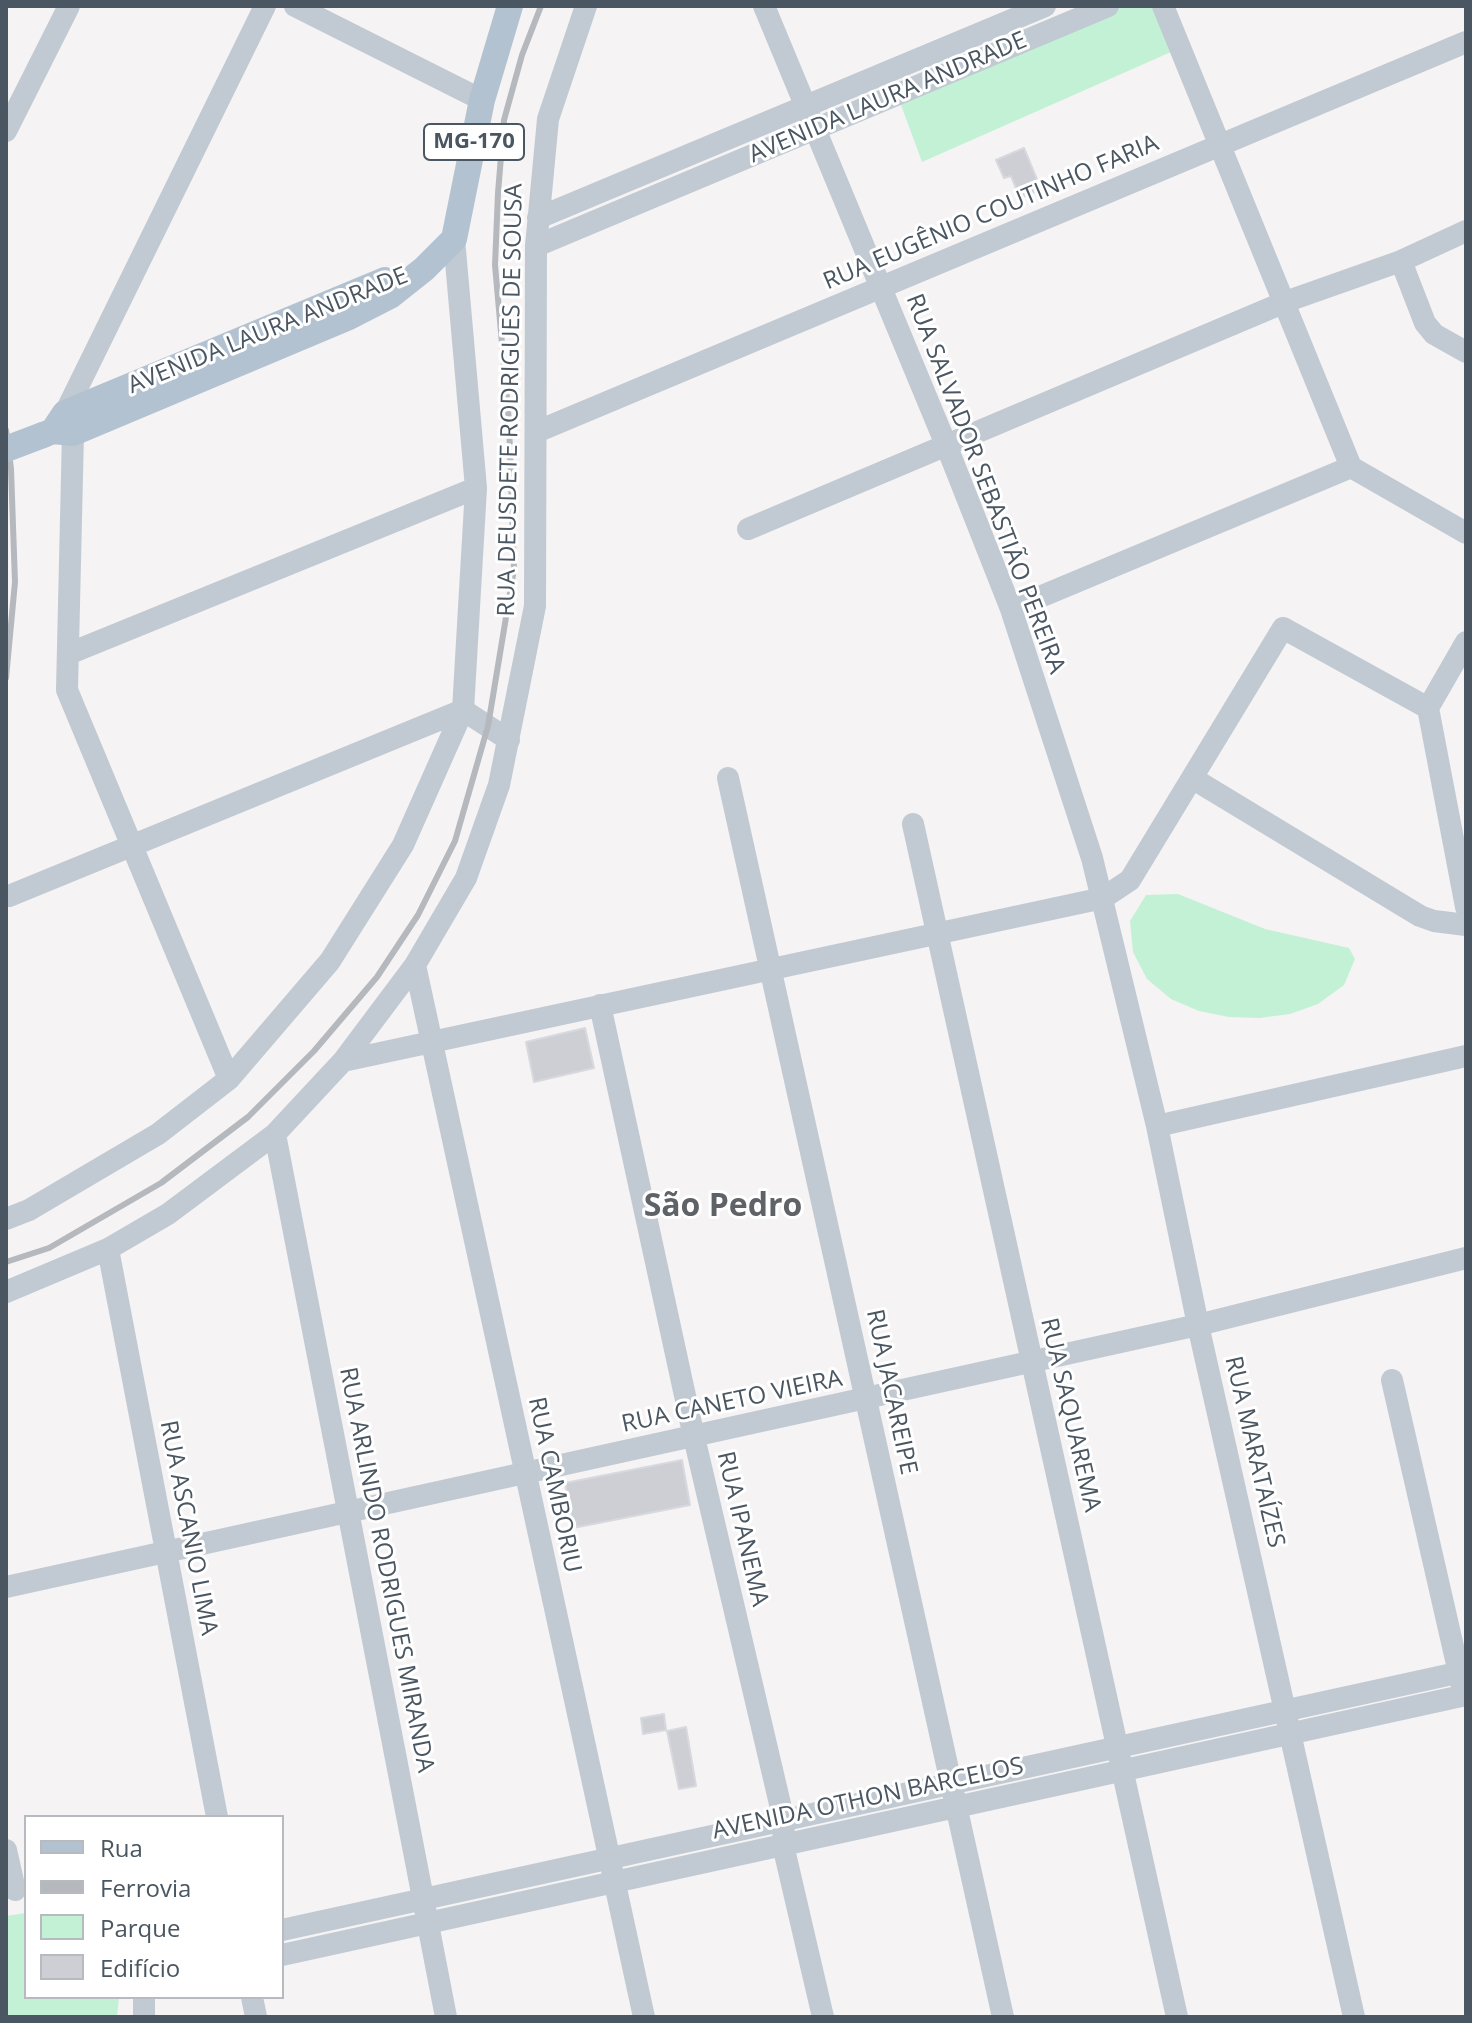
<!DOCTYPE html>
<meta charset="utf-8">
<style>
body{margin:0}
#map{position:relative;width:1472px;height:2023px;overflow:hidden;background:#f5f3f3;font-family:"Open Sans",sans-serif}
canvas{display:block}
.frame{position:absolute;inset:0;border:8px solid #4a5661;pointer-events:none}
.legend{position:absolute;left:24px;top:1815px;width:260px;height:184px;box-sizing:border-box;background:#fff;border:2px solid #b7bbc0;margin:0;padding:10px 14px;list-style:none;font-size:24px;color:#4a5661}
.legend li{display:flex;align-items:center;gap:16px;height:40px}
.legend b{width:40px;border:2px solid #b7bbc0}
</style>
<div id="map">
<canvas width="1472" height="2023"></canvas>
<div class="frame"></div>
<ul class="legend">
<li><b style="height:10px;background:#b3c2d1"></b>Rua</li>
<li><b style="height:10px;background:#b5b8bd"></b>Ferrovia</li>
<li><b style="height:22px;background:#c3f1d5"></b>Parque</li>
<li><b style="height:22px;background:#cdcfd5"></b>Edifício</li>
</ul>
</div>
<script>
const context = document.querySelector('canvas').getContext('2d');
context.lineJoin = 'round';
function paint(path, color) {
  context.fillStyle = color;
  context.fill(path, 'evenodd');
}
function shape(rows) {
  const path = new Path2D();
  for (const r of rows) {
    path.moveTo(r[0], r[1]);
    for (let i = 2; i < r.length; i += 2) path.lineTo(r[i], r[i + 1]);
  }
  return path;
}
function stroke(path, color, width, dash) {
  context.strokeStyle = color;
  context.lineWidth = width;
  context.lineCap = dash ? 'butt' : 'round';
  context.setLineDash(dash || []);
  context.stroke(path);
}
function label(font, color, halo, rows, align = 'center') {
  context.font = font + ' "Open Sans",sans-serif';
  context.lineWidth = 6;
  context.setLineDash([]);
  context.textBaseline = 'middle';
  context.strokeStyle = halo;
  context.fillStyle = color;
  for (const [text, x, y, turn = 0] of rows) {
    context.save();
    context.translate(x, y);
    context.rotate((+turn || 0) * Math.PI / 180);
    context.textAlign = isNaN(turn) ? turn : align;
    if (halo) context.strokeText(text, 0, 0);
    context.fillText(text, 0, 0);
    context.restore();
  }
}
const green = shape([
 [1108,6,1163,6,1180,48,922,162,897,94],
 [1178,894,1265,929,1349,948,1355,959,1344,985,1318,1004,1290,1014,1259,1018,1229,1017,1199,1011,1171,999,1147,979,1133,952,1130,921,1146,895],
 [26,1913,26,1997,119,1997,117,2017,6,2017,6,1916]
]);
const building = shape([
 [1024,148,1041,189,1020,198,1011,176,1004,178,996,160,1024,148],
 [585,1028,594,1068,534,1082,526,1042,585,1028],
 [682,1460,690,1505,573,1528,565,1483,682,1460],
 [664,1714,666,1730,643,1734,641,1718,664,1714],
 [686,1727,696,1786,679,1789,667,1731,686,1727]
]);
const minor = shape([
 [295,6,482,100],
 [764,6,947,447,1011,609,1092,858,1157,1126,1198,1325,1354,2017],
 [1163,6,1351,467,1466,533],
 [6,131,69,6],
 [538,218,1045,6],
 [536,246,1108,6],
 [1401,261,1425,323,1434,334,1466,352],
 [536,432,1466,42],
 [748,529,1285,302,1401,261,1466,231],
 [1011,609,1351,467],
 [68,654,476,488],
 [1428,708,1466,907],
 [1428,708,1466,642],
 [728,778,1003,2017],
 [1192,778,1420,916,1434,921,1466,925],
 [913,824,1177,2017],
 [9,896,463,710,509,740],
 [415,965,644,2017],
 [600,1005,694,1437,784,1821,783,1845,823,2017],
 [343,1061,1103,898,1130,880,1283,628,1428,708],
 [229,1079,67,690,73,433,65,413,265,6],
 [1157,1126,1466,1056],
 [275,1134,446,2017],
 [6,1219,29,1210,158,1134,229,1079,330,961,403,845,463,710,476,488,454,239],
 [108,1249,217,1817],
 [6,1292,108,1249,168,1214,275,1134,343,1061,415,965,466,878,499,785,535,606,536,246,548,119,586,6],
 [1392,1380,1462,1686],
 [6,1587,1198,1325,1466,1258],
 [6,1850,15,1890],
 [282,1930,1466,1671],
 [282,1955,1466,1695],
 [144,1997,144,2017],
 [252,1997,256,2017]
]);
const major = shape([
 [53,431,65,413,385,280],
 [43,435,53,431,73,433,349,317,390,296,424,269,454,239,482,100,510,6]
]);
const rail = shape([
 [6,430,11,469,15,582,6,678],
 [6,1262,49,1248,161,1183,248,1117,314,1051,377,977,418,915,455,841,488,726,514,569,509,422,495,265,498,193,504,120,522,55,541,6]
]);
const majorBridge = shape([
 [6,449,43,435]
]);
const shields = [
 [474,142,100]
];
const shieldNames = [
 ["MG-170",474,142]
];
const streetNames = [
 ["AVENIDA LAURA ANDRADE",888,98,-23],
 ["RUA EUGÊNIO COUTINHO FARIA",991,213,-23],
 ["AVENIDA LAURA ANDRADE",268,331,-22],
 ["RUA DEUSDETE RODRIGUES DE SOUSA",511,400,-89],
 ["RUA SALVADOR SEBASTIÃO PEREIRA",985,484,69],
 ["RUA JACAREIPE",891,1392,78],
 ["RUA CANETO VIEIRA",732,1402,-12],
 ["RUA SAQUAREMA",1070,1415,77],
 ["RUA MARATAÍZES",1254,1452,77],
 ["RUA CAMBORIU",554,1485,78],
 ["RUA ASCANIO LIMA",188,1528,79],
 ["RUA IPANEMA",742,1529,77],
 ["RUA ARLINDO RODRIGUES MIRANDA",386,1570,79],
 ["AVENIDA OTHON BARCELOS",868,1799,-12]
];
const districtNames = [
 ["São Pedro",723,1207]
];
paint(green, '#c3f1d5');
paint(building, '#cdcfd5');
stroke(building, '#d7d9de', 2);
stroke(minor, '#c1cad2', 22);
stroke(major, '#b3c2d1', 26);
stroke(rail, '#b5b8bd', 6);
stroke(majorBridge, '#b3c2d1', 26);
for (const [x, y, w] of shields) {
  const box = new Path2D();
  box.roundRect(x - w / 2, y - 18, w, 36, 6);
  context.fillStyle = '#fff';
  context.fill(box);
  stroke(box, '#4a5661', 2);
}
label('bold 22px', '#4a5661', null, shieldNames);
label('24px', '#4a5661', '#fff', streetNames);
label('bold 32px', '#5f6368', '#fff', districtNames);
</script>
